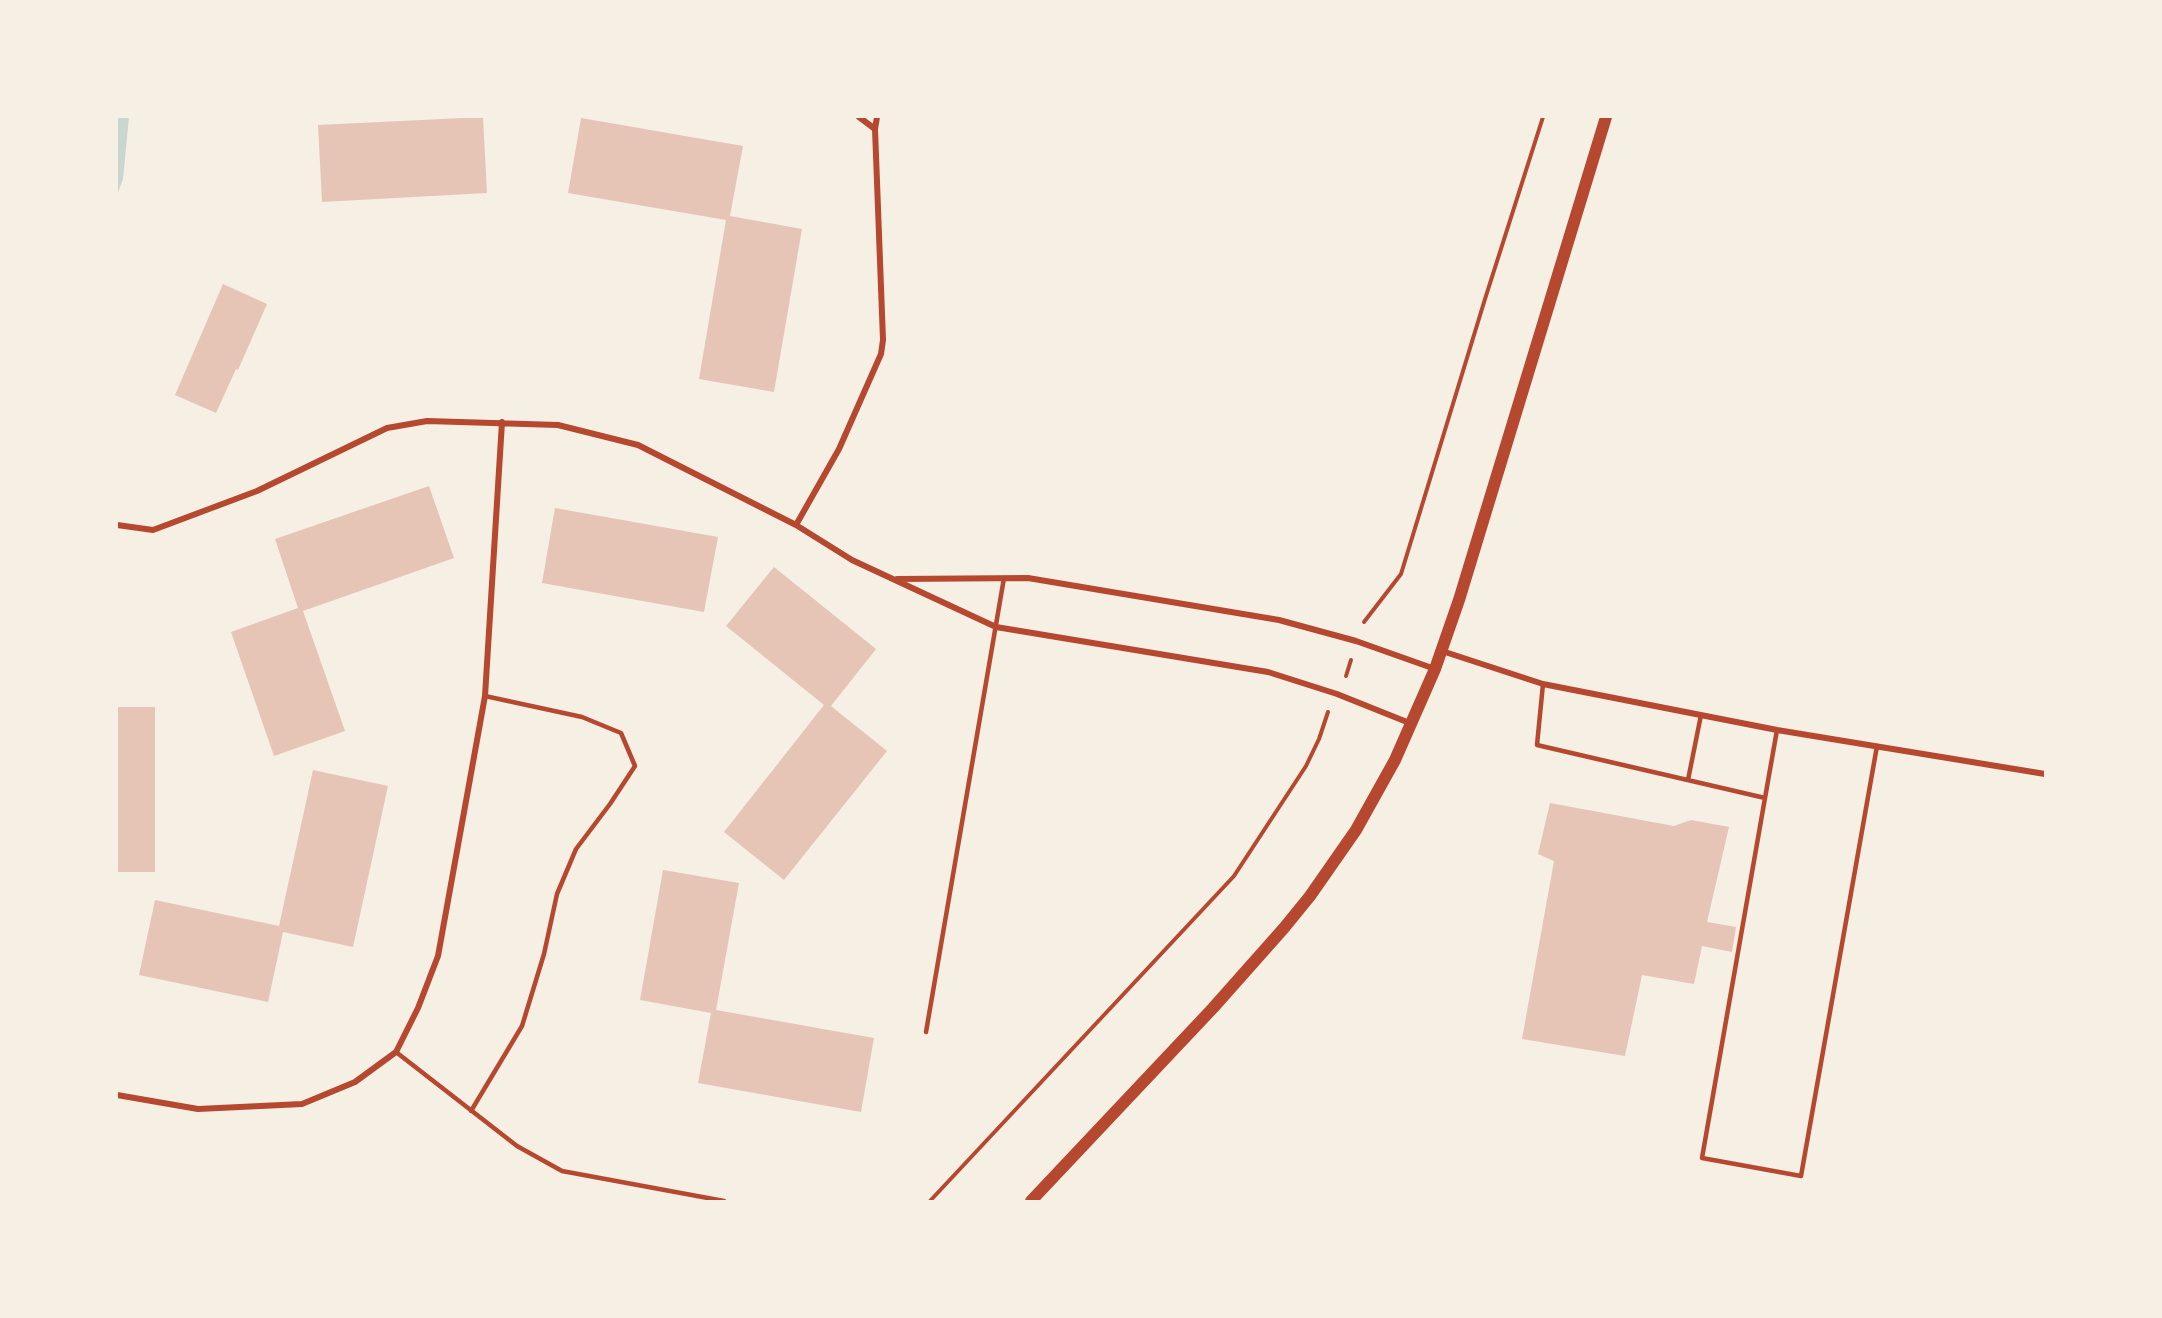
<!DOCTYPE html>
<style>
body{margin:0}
#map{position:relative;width:2162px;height:1318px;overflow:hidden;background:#f6efe4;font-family:"Nunito Sans",sans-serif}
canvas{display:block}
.frame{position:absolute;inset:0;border:118px solid #f6efe4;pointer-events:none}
</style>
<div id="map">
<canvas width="2162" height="1318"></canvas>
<div class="frame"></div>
</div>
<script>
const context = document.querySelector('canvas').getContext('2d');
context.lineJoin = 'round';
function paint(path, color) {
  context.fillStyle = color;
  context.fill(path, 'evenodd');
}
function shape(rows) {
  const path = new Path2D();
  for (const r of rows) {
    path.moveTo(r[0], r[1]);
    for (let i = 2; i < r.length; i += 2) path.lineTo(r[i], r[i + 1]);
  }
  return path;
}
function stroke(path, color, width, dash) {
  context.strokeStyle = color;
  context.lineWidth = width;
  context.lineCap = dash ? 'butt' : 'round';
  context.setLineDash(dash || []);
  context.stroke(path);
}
const water = shape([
 [117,117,129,117,123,179,117,195]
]);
const building = shape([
 [483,117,487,193,322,202,318,125],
 [581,118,743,146,730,216,802,229,774,392,699,379,726,220,568,193],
 [223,284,267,304,238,370,236,369,216,413,175,395],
 [429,486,454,558,303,611,345,731,274,756,231,632,298,608,275,539],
 [555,508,718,537,704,612,542,583],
 [774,567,876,649,831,706,887,751,784,880,724,832,824,705,726,626],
 [117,707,155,707,155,872,117,872],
 [313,770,388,786,353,947,283,932,268,1002,139,975,155,900,279,926],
 [1550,803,1674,826,1691,820,1729,827,1707,922,1736,927,1732,952,1702,946,1694,984,1642,975,1625,1056,1522,1039,1554,861,1538,854],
 [663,870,739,883,716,1010,874,1038,861,1112,698,1083,711,1013,640,1000]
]);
const path = shape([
 [1364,622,1401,574,1485,299,1543,117],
 [1346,676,1351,660],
 [930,1201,1234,876,1306,766,1319,739,1328,712]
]);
const service = shape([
 [1543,684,1537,745,1765,798,1702,1158,1801,1176,1877,746],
 [1688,780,1701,715],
 [1765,798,1777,730],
 [926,1032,1004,578],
 [396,1052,517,1146,562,1171,724,1201],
 [471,1111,522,1026,544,954,557,894,576,849,610,804,635,766,621,733,582,717,485,696]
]);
const minor = shape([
 [859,117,875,129],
 [117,525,153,530,257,491,387,428,427,421,558,425,638,445,796,525,852,560,996,627,1268,672,1337,694,1412,724],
 [796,525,839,449,881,354,883,340,875,129,877,117],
 [897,579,1028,578,1279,620,1356,641,1435,669],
 [1442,651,1543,684,1777,730,2045,774],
 [117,1095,198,1109,302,1104,355,1082,396,1052,418,1008,438,956,485,696,502,422]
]);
const secondary = shape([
 [1031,1201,1213,1008,1284,928,1310,896,1356,830,1395,760,1435,669,1459,600,1606,117]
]);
paint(water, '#c9d6d2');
paint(building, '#e6c5b7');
stroke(path, '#b5482f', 4);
stroke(service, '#b5482f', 4.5);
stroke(minor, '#b5482f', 6);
stroke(secondary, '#b5482f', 12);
</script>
